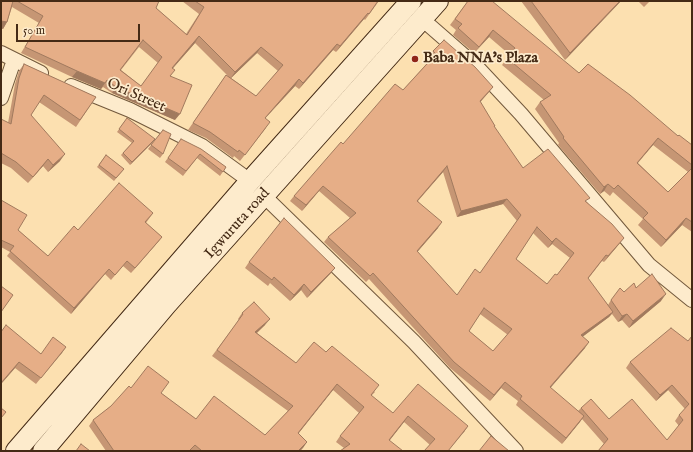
<!DOCTYPE html>
<style>
body{margin:0}
#map{position:relative;width:693px;height:452px;overflow:hidden;background:#fce0b0;font-family:"IM FELL English",serif}
canvas{display:block}
.frame{position:absolute;inset:0;border:2px solid #442a15;pointer-events:none}
.scale{position:absolute;left:16px;top:24px;width:124px;height:18px;box-sizing:border-box;border:2px solid #442a15;border-top:0;padding-left:5px;font-size:12px;line-height:14px;white-space:nowrap;color:#442a15;-webkit-text-stroke:3px #fdebcc;paint-order:stroke}
</style>
<div id="map">
<canvas width="693" height="452"></canvas>
<div class="frame"></div>
<div class="scale">50 m</div>
</div>
<script>
const context = document.querySelector('canvas').getContext('2d');
context.lineJoin = 'round';
function shape(rows) {
  const path = new Path2D();
  for (const r of rows) {
    path.moveTo(r[0], r[1]);
    for (let i = 2; i < r.length; i += 2) path.lineTo(r[i], r[i + 1]);
  }
  return path;
}
function stroke(path, color, width, dash) {
  context.strokeStyle = color;
  context.lineWidth = width;
  context.lineCap = dash ? 'butt' : 'round';
  context.setLineDash(dash || []);
  context.stroke(path);
}
function paint(path, color) {
  context.fillStyle = color;
  context.fill(path, 'evenodd');
}
function label(font, color, halo, rows, align = 'center') {
  context.font = font + ' "IM FELL English",serif';
  context.lineWidth = 3.5;
  context.setLineDash([]);
  context.textBaseline = 'middle';
  context.strokeStyle = halo;
  context.fillStyle = color;
  for (const [text, x, y, turn = 0] of rows) {
    context.save();
    context.translate(x, y);
    context.rotate((+turn || 0) * Math.PI / 180);
    context.textAlign = isNaN(turn) ? turn : align;
    if (halo) context.strokeText(text, 0, 0);
    context.fillText(text, 0, 0);
    context.restore();
  }
}
const minor = shape([
 [422,19,477,67,521,114,649,265,692,300],
 [1,53,41,73],
 [71,86,130,110,202,146,250,181],
 [1,98,14,60],
 [263,195,414,342,516,451]
]);
const secondary = shape([
 [16,451,250,181,411,1],
 [43,451,167,304,438,1]
]);
const wall = shape([
 [1,1,159,1,156,8,186,34,199,14,182,1,239,1,240,2,379,1,365,20,364,19,336,52,333,50,299,89,295,86,265,118,266,128,240,161,234,156,233,158,206,138,188,130,226,75,228,76,195,43,172,69,171,76,175,120,112,93,103,87,101,89,72,77,21,53,39,23,12,7,7,22,3,29,1,28],
 [139,47,158,63,141,86,121,70],
 [257,53,278,71,256,96,231,78],
 [468,1,579,73,678,136,692,145,692,232,682,225,661,247,638,225,643,219,613,192,610,196,604,191,600,194,558,145,559,143,535,109,540,102,544,100,502,65,510,55,489,37,474,53,453,35,456,30,450,25],
 [653,145,688,172,668,192,638,163],
 [521,1,621,1,565,60],
 [638,1,650,1,644,7],
 [433,51,489,92,480,102,495,126,494,127,523,168,587,202,620,243,604,262,602,261,588,279,608,305,611,300,624,292,636,288,661,301,629,328,622,320,618,322,612,314,609,317,583,336,585,348,550,388,578,411,581,408,609,419,667,440,679,426,675,421,679,415,685,409,668,390,656,401,626,368,630,362,688,341,692,451,604,444,582,419,562,444,516,405,518,401,501,388,490,401,450,368,369,279,366,282,324,242,328,237,350,218,319,191,302,211,290,201,294,196,343,144,403,90,431,59,429,57],
 [443,172,457,217,503,204,517,221,480,273,457,295,417,252,438,228,418,201],
 [533,233,548,248,552,244,570,258,557,275,547,284,516,259],
 [480,314,508,335,493,351,469,331],
 [24,64,96,97,76,127,39,102,31,115,60,161,48,172,43,166,28,183,11,168,1,163,1,119,8,123,15,84,19,71],
 [127,118,153,142,130,165,121,155,132,143,117,132],
 [163,130,163,154,160,158,148,149],
 [181,139,226,167,220,176,197,158,183,176,165,162],
 [106,155,124,169,114,181,97,167],
 [1,200,18,230,48,256,78,230,153,213,146,223,162,237,158,242,131,273,123,266,111,280,105,274,71,314,7,256,10,252,1,247],
 [249,262,331,273,307,298,301,290,290,301,270,283,268,286,245,268],
 [242,313,265,325,257,333,296,363,326,352,375,392,371,396,393,413,468,426,464,432,430,445,404,422,390,440,344,448,336,442,340,436,359,413,333,390,298,434,307,442,300,451,106,451,89,426,93,420,111,406,131,388,161,393,196,419,265,435,288,411,212,356,239,320,238,319],
 [1,332,41,354,66,347,36,384,15,368,1,384]
]);
const shadedWall = shape([
 [620,1,621,1,565,60,570,53],
 [368,13,364,19,336,52,340,46],
 [1,21,7,22,3,29,1,28],
 [493,30,489,37,474,53,479,47],
 [199,36,195,43,167,75,172,68],
 [337,44,333,50,299,89,303,83],
 [261,47,257,53,230,79,235,72],
 [77,71,105,83,101,89,72,77],
 [299,79,295,86,260,124,265,118],
 [116,87,180,114,175,120,112,93],
 [493,87,489,92,476,107,480,101],
 [658,138,653,145,632,169,637,163],
 [155,139,153,142,130,165,132,162],
 [65,154,60,161,48,172,53,165],
 [48,159,43,166,28,183],
 [447,166,443,172,413,206,417,201],
 [608,184,604,191,600,194,604,187],
 [323,186,319,191,302,211,306,205],
 [507,199,503,204,457,217,461,211],
 [686,218,682,225,661,247,666,240],
 [442,222,438,228,413,257,417,251],
 [162,237,158,242,131,273,135,268],
 [556,238,552,244,548,248,552,242],
 [624,238,620,243,604,262,608,256],
 [335,268,331,273,307,298,311,292],
 [109,269,105,274,71,314,74,308],
 [304,284,301,290,290,301,294,295],
 [666,294,661,301,629,328,633,321],
 [613,312,609,317,577,341,581,335],
 [627,314,622,320,618,322,622,316],
 [270,319,265,325,251,338,255,332],
 [589,342,585,348,546,393,550,387],
 [66,347,62,353,36,384,41,378],
 [19,362,15,368,1,384,1,383],
 [505,382,501,388,490,401,494,395],
 [337,384,333,390,294,439,298,433],
 [672,385,668,390,656,401,660,395],
 [408,416,404,422,385,446,389,440],
 [584,416,580,422,562,444,566,438],
 [468,426,464,432,448,451],
 [307,442,303,448,300,451,298,451]
]);
const building = shape([
 [1,1,13,1,7,22,1,21,1,1],
 [17,1,159,1,156,8,187,35,204,7,195,1,239,1,240,2,241,1,378,1,369,14,368,13,340,46,337,44,303,83,299,79,265,118,270,122,245,155,239,150,238,152,210,132,193,123,226,75,256,96,283,65,261,47,235,72,199,36,172,68,175,70,170,76,192,85,180,114,116,87,107,80,105,83,77,71,25,47,43,16,17,1],
 [143,40,162,57,141,86,120,70,143,40],
 [468,1,492,1,579,73,588,64,630,95,678,136,679,135,692,145,692,165,658,138,637,163,668,192,692,168,692,222,686,218,666,240,643,218,648,213,618,185,614,189,608,184,604,187,563,138,564,137,540,102,551,95,507,58,515,48,493,30,479,47,458,28,462,24,455,19,468,1],
 [531,1,620,1,570,53,531,1],
 [444,40,475,67,493,87,480,101,495,126,494,126,523,168,548,149,590,198,585,201,612,224,624,238,608,256,606,255,588,278,613,312,581,335,589,342,550,387,584,416,566,438,520,399,522,396,505,382,494,395,454,362,373,273,370,276,328,237,356,213,323,186,306,205,294,196,341,142,343,144,395,84,403,90,436,54,433,51,444,40],
 [447,166,461,211,507,199,521,215,480,273,475,269,457,295,417,251,442,222,417,201,447,166],
 [537,227,552,242,556,238,574,253,557,275,555,274,547,284,516,259,537,227],
 [484,308,512,329,493,351,469,331,484,308],
 [24,64,96,97,80,120,44,95,31,115,65,154,53,165,48,159,33,177,16,162,1,153,1,119,11,124,19,78,24,64],
 [127,118,155,139,132,162,123,153,134,141,119,129,127,118],
 [163,130,171,134,163,154,151,145,163,130],
 [181,139,201,149,226,167,223,172,200,154,186,171,168,158,181,139],
 [106,155,124,169,116,178,99,165,106,155],
 [119,183,153,213,145,222,162,237,135,268,127,261,115,275,109,269,74,308,10,251,14,246,1,240,1,200,27,215,18,230,48,256,74,226,78,230,119,183],
 [284,218,335,268,311,292,304,284,294,295,274,277,272,280,249,262,284,218],
 [652,274,666,294,633,321,627,314,622,316,611,300,620,288,624,292,634,283,636,288,652,274],
 [1,286,13,295,1,312,1,286],
 [254,302,270,319,255,332,296,363,314,342,326,352,332,346,379,385,371,395,393,413,418,384,468,426,448,451,424,451,435,439,408,416,389,440,403,451,340,451,350,444,340,436,364,407,337,384,298,433,307,442,299,450,299,451,202,451,195,445,189,451,114,451,93,420,111,406,129,386,131,388,148,366,169,382,161,393,196,419,214,396,265,435,293,406,217,350,243,314,242,313,254,302],
 [6,325,41,354,53,337,66,347,41,378,19,362,1,383,1,332,6,325],
 [671,328,688,341,692,336,692,451,598,451,608,439,581,408,591,399,609,419,632,399,667,440,683,420,679,415,689,404,672,385,660,395,630,362,671,328],
 [1,408,6,412,1,418,1,408],
 [491,436,509,451,479,451,491,436],
 [81,444,90,451,76,451,81,444]
]);
const markers = [
 [415,59,4,"#8f2418"]
];
const poiNames = [
 ["Baba NNA's Plaza",423,59]
];
const streetNames = [
 ["Ori Street",136,96,24],
 ["Igwuruta road",238,224,-48]
];
stroke(minor, '#72583c', 16);
stroke(secondary, '#442a15', 22);
stroke(minor, '#fdebcc', 14);
stroke(secondary, '#fdebcc', 20);
paint(wall, '#c69674');
paint(shadedWall, '#a17a5e');
paint(building, '#e6ae87');
stroke(building, '#a17a5e', 1);
for (const [x, y, r, color] of markers) {
  const dot = new Path2D();
  dot.arc(x, y, r, 0, 2 * Math.PI);
  context.fillStyle = color;
  context.fill(dot);
  stroke(dot, '#fdebcc', 1.5);
}
label('bold 15px', '#442a15', '#fdebcc', poiNames, 'left');
label('15px', '#442a15', '#fdebcc', streetNames);
</script>
